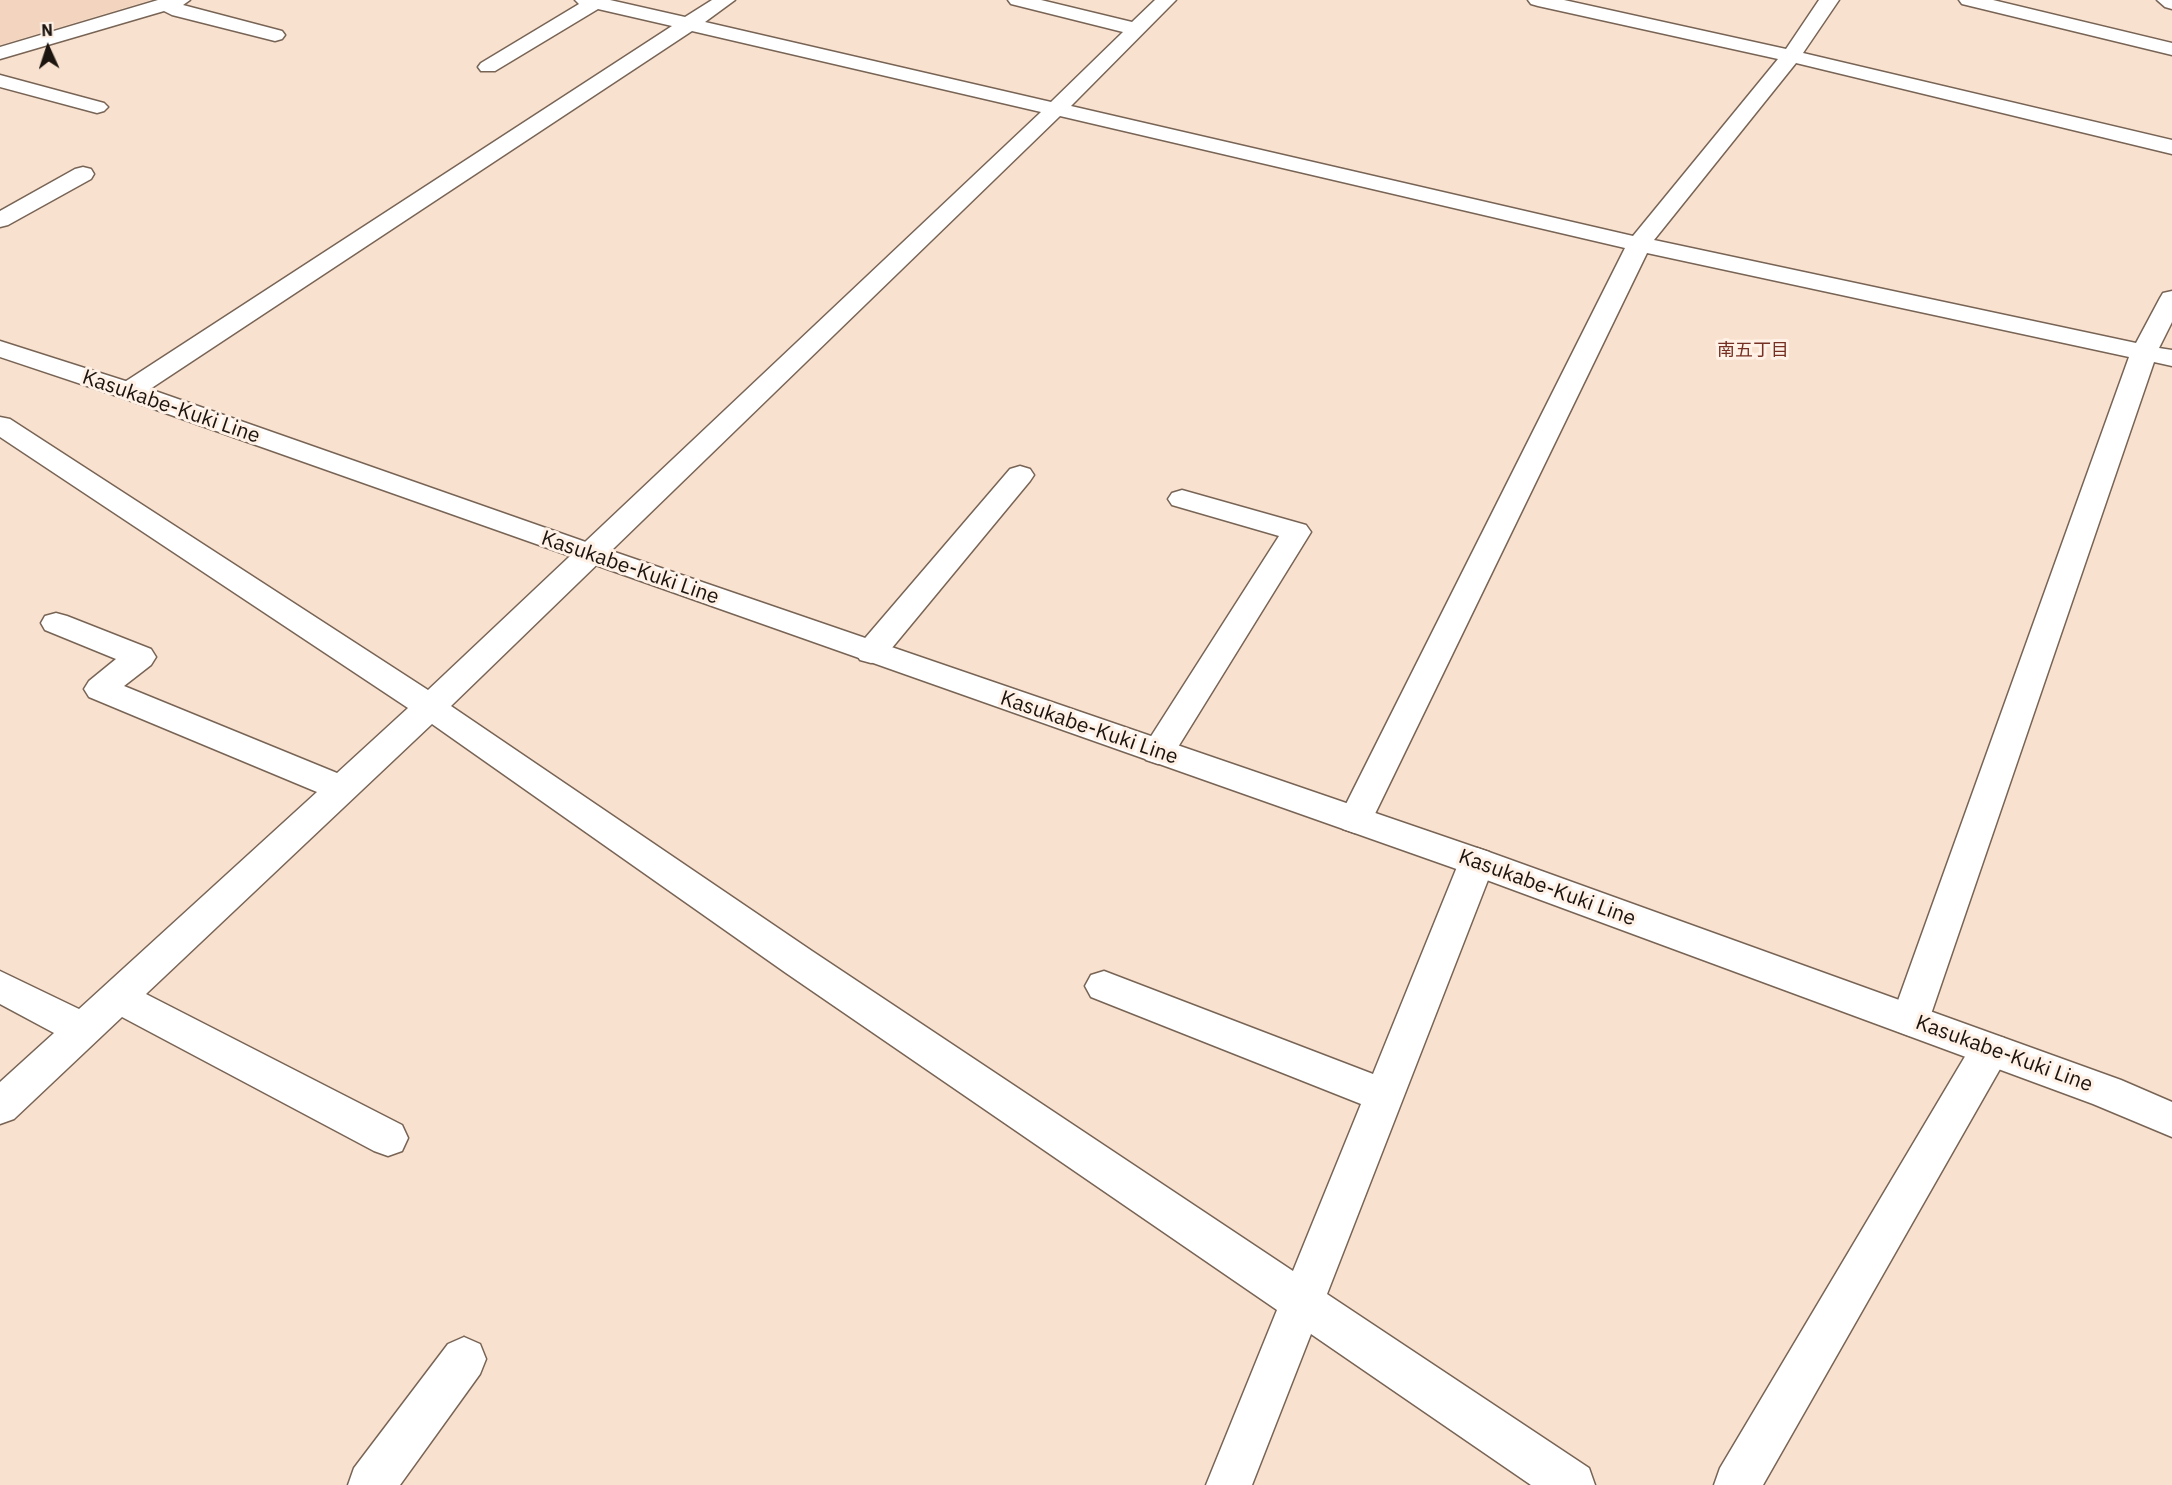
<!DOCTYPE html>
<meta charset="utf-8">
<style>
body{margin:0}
#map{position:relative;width:2172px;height:1485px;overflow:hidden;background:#f9e1d0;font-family:"IBM Plex Sans",sans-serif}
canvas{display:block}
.north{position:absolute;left:18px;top:18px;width:60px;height:60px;-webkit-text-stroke:4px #fff1e6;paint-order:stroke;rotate:357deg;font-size:16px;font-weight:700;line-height:24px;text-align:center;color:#1c140e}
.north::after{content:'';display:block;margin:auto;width:21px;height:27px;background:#1c140e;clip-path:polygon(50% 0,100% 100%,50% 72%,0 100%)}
</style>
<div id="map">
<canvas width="2172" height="1485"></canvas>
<div class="north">N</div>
</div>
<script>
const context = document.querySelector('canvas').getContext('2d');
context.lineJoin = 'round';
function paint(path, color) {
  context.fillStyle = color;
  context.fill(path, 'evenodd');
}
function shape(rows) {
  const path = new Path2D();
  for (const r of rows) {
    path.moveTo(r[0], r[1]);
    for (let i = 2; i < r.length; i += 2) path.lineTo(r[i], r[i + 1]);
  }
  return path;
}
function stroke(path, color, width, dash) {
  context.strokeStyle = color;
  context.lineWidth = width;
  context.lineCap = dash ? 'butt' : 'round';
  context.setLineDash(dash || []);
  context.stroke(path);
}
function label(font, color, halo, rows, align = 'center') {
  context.font = font + ' "IBM Plex Sans","Noto Sans JP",sans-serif';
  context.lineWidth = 6;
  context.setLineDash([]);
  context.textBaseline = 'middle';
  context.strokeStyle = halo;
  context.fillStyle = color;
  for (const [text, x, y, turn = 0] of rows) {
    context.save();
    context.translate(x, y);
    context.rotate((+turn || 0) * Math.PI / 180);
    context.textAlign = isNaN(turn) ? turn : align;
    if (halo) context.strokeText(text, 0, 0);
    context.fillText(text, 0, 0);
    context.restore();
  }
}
const built = shape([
 [0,0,151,0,0,45]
]);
const minor = shape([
 [158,0,190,0,183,5,282,31,285,35,282,39,275,41,172,15,164,11,0,59,0,47,158,0],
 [575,0,610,0,685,17,712,0,735,0,705,22,1051,102,1123,32,1011,4,1008,0,1041,0,1132,22,1155,0,1176,0,1071,106,1633,236,1778,59,1538,6,1531,4,1528,0,1564,0,1786,49,1819,0,1839,0,1803,53,2172,140,2172,154,1796,63,1654,240,2136,343,2160,298,2163,293,2172,291,2172,322,2159,348,2172,350,2172,366,2154,362,1929,1020,1923,1031,1910,1036,1897,1031,1891,1020,2129,357,1647,253,1372,820,1367,829,1355,833,1343,829,1338,820,1625,248,1060,116,451,706,812,951,1293,1271,1361,1104,1091,997,1085,986,1091,975,1104,971,1373,1074,1459,862,1465,852,1477,848,1489,852,1495,862,1327,1294,1589,1468,1595,1485,1531,1485,1311,1334,1252,1485,1206,1485,1277,1310,786,973,432,724,146,994,402,1125,408,1138,402,1151,388,1156,374,1151,122,1017,14,1119,0,1124,0,1082,54,1033,0,1004,0,971,79,1009,317,792,89,697,84,689,89,681,116,659,45,630,41,623,45,616,56,613,67,616,151,649,156,657,151,665,124,686,337,773,408,708,0,437,0,417,10,419,428,690,1041,112,692,31,138,397,129,399,120,397,116,391,120,385,672,26,598,9,495,71,481,71,478,67,481,63,579,4,575,0],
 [1959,0,1993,0,2172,43,2172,55,1962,4,1959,0],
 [2157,0,2172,0,2172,9,2165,7,2157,0],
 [0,75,104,103,108,107,104,111,97,113,0,87,0,75],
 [83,167,91,169,94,174,91,179,8,225,0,227,0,211,75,169,83,167],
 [1020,466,1030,469,1034,475,1030,481,882,660,871,663,860,660,855,652,860,644,1010,469,1020,466],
 [1182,490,1306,525,1311,532,1170,760,1158,764,1146,760,1141,752,1279,536,1172,505,1168,499,1172,493,1182,490],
 [1990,1034,2004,1038,2009,1050,2004,1062,1763,1485,1714,1485,1720,1468,1976,1038,1990,1034],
 [464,1337,480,1344,486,1359,480,1374,400,1485,348,1485,354,1468,448,1344,464,1337]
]);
const major = shape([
 [0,341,138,385,600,547,1489,852,2121,1080,2172,1102,2172,1137,2093,1104,1465,872,120,397,0,357,0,341]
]);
const farNeighbourhoodnames = [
 ["南五丁目",1753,351]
];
const streetNames = [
 ["Kasukabe-Kuki Line",171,407,19],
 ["Kasukabe-Kuki Line",630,568,19],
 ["Kasukabe-Kuki Line",1089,728,19],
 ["Kasukabe-Kuki Line",1547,888,20],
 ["Kasukabe-Kuki Line",2004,1054,20]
];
paint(built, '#f3d5bf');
stroke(minor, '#786455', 3);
stroke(major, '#786455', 3);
paint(minor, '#fff');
paint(major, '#fff');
label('18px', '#753023', '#fff1e6', farNeighbourhoodnames);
label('21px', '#1c140e', '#fff1e6', streetNames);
</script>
